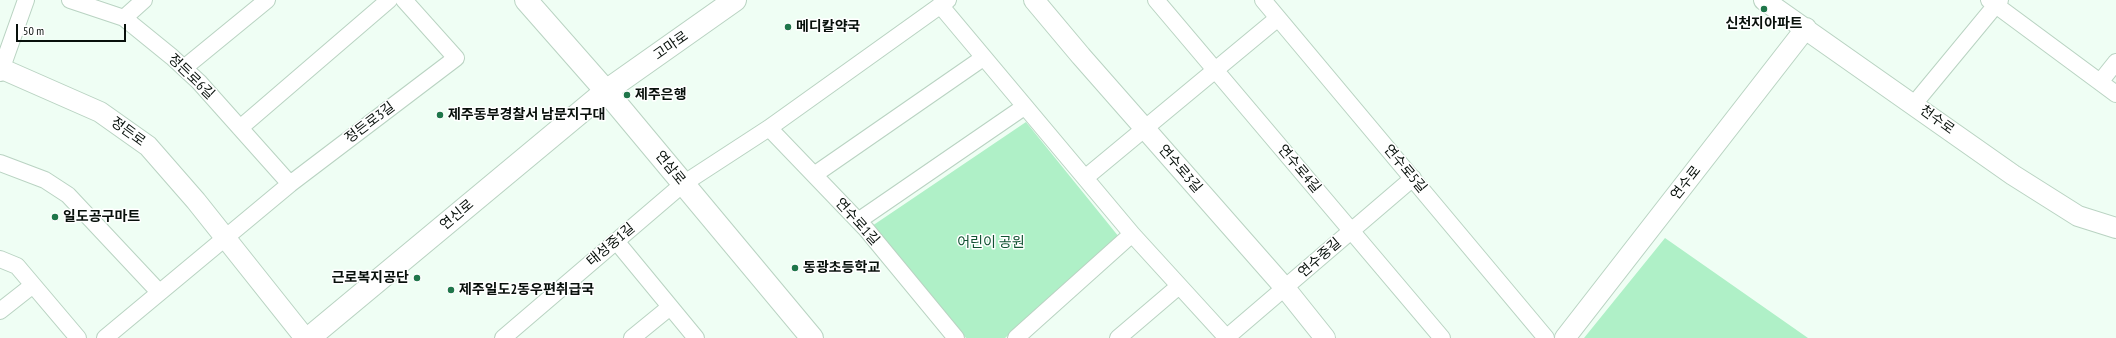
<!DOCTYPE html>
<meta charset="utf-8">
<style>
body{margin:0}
#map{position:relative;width:2116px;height:338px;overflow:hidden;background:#effef4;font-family:"PT Sans Narrow",sans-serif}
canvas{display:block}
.scale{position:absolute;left:16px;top:24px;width:110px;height:18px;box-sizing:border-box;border:2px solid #08100b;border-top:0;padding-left:5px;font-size:12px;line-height:14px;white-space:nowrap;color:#08100b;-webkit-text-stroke:3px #fff;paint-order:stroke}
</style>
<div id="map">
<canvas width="2116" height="338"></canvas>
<div class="scale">50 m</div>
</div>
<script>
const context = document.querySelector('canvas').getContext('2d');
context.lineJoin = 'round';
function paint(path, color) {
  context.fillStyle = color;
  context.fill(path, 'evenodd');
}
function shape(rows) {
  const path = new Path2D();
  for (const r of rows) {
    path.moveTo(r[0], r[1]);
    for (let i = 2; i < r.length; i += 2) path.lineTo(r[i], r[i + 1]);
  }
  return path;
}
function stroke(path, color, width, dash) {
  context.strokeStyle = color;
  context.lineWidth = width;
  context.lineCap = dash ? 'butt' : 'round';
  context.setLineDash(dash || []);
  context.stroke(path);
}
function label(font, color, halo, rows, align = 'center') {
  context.font = font + ' "PT Sans Narrow","Noto Sans KR",sans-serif';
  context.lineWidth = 3;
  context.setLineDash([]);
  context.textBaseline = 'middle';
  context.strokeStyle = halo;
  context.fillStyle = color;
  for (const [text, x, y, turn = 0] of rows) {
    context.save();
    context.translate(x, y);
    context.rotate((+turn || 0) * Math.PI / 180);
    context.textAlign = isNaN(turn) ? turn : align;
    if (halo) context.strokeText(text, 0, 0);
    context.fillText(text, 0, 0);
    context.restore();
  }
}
const green = shape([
 [1026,122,1119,237,1005,338,966,338,872,226],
 [1665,238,1808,338,1584,338]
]);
const minor = shape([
 [70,0,124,18,172,57,199,82,290,184],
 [1156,0,1442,338],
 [1263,0,1546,338],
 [1989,0,2116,94],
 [940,5,1132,234,1016,338],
 [124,18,144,0],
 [184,68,267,0],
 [0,73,26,0],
 [2100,82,2116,62],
 [1914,104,2000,0],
 [240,128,389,0],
 [769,128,866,229,956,338],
 [0,163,45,180,68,195,159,292],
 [814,175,983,58],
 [1085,178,1278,18],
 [858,221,1024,107],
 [1132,234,1227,338],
 [616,241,696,338],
 [0,259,17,266,78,338],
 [0,311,33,285],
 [105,338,290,184,456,58,404,0],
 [503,338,683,184,769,128,948,0],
 [632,338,670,307],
 [1118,338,1179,286],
 [1226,338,1413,178]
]);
const tertiary = shape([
 [1034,0,1081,56,1285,288,1325,338],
 [1764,0,2013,175,2078,216,2116,228],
 [0,68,100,112,148,146,196,201,305,338],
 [1565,338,1806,28]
]);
const secondary = shape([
 [526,0,606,91,812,338],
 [309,338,606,91,735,0]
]);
const markers = [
 [1764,9,4,"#1f764a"],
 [788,27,4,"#1f764a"],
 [627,95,4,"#1f764a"],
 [440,115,4,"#1f764a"],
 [55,217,4,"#1f764a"],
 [795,268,4,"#1f764a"],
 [417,278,4,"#1f764a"],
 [451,290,4,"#1f764a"]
];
const poiNames = [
 ["신천지아파트",1764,24,"center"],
 ["메디칼약국",796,27],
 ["제주은행",635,95],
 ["제주동부경찰서 남문지구대",448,115],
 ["일도공구마트",63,217],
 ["동광초등학교",803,268],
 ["근로복지공단",409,278,"right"],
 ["제주일도2동우편취급국",459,290]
];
const streetNames = [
 ["고마로",671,46,-35],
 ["정든로6길",191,77,44],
 ["천수로",1937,120,36],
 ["정든로3길",370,123,-37],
 ["정든로",128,132,36],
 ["연삼로",670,168,51],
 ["연수로3길",1180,169,49],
 ["연수로4길",1299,169,50],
 ["연수로5길",1405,169,50],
 ["연수로",1686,183,-52],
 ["연신로",457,215,-40],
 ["연수로1길",857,222,48],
 ["태성중1길",611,245,-40],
 ["연수중길",1320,258,-41]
];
const parkNames = [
 ["어린이 공원",991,243]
];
paint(green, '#aff0c7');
stroke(minor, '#b9d3c2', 18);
stroke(tertiary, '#b9d3c2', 22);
stroke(secondary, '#b9d3c2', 24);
stroke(minor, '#fff', 16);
stroke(tertiary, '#fff', 20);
stroke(secondary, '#fff', 22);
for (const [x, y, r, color] of markers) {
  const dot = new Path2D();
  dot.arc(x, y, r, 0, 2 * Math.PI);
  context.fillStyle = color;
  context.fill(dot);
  stroke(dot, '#fff', 1.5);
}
label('bold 14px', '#08100b', '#fff', poiNames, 'left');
label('14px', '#08100b', '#fff', streetNames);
label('14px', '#115232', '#fff', parkNames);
</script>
